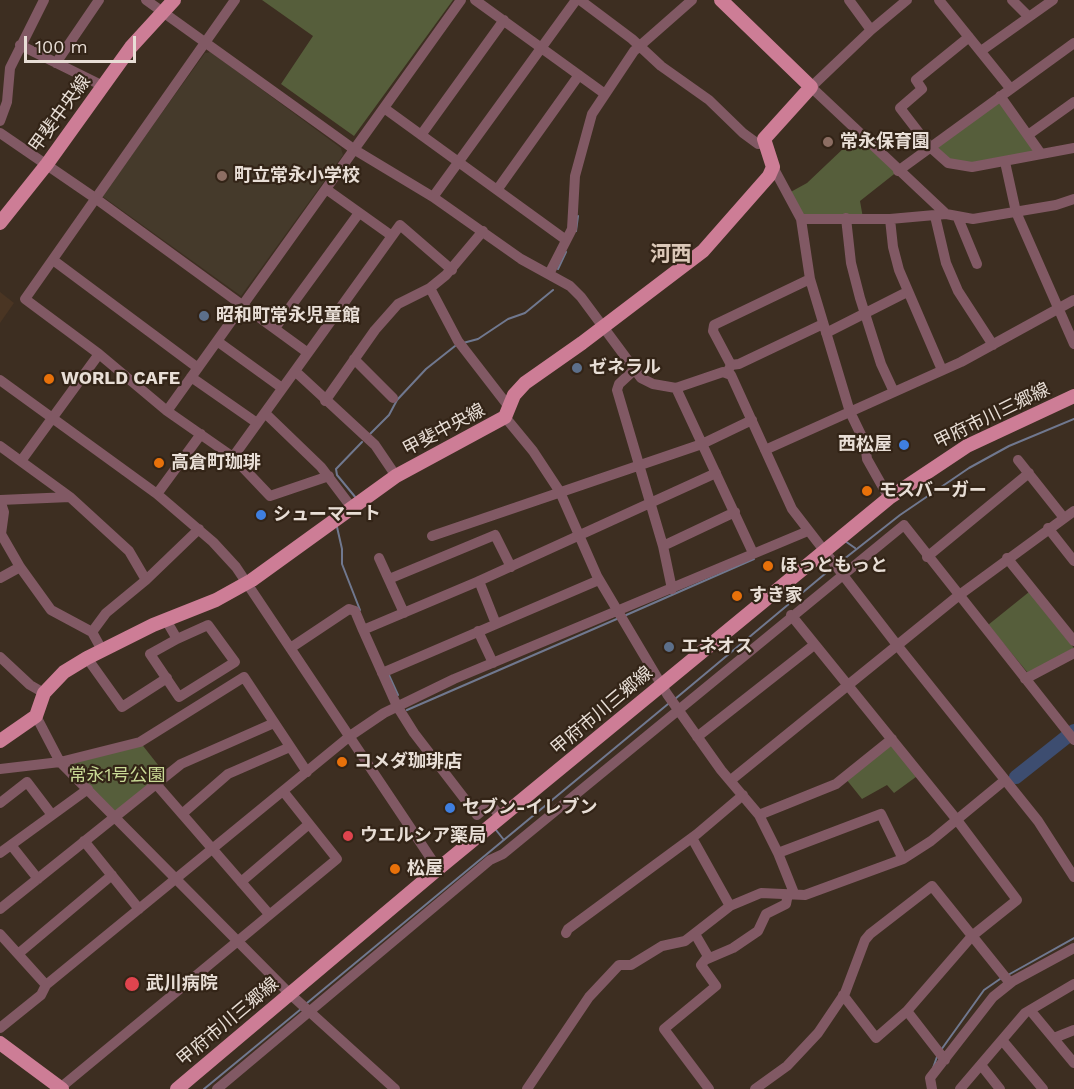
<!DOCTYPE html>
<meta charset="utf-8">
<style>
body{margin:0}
#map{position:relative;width:1074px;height:1089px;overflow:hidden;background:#3d2e21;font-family:"Work Sans",sans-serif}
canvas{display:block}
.scale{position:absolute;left:24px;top:36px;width:112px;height:27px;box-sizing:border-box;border:3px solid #e8ded6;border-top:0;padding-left:8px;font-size:18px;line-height:21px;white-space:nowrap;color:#e8ded6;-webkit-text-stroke:4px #332417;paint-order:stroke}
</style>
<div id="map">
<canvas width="1074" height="1089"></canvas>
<div class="scale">100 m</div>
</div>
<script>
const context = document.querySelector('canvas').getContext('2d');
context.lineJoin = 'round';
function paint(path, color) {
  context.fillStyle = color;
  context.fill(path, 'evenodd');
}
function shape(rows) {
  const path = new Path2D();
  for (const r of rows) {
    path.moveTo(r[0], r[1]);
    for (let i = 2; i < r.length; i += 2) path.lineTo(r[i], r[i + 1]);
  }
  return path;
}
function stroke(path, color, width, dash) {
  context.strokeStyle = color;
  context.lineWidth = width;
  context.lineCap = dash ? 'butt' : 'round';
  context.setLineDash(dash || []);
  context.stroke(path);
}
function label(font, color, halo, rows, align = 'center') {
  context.font = font + ' "Work Sans","Noto Sans JP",sans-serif';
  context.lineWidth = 4.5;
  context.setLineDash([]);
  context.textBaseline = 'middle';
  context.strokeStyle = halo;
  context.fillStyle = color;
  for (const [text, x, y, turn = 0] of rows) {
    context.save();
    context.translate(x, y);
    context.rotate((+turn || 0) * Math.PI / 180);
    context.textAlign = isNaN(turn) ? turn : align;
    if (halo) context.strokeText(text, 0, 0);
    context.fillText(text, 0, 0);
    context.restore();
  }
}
const built = shape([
 [0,292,14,303,0,323]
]);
const education = shape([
 [211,52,341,148,343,155,241,296,102,196,205,53]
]);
const green = shape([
 [262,0,453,0,354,136,281,84,313,36],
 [1000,96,1041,154,958,167,930,147],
 [856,131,898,171,860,201,863,218,801,219,787,194,807,183,846,146,844,142],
 [1029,592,1074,648,1028,673,988,625],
 [892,739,920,774,894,793,887,785,862,799,846,779],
 [140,742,166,775,114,816,60,762]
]);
const stream = shape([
 [576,231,578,216],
 [558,269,566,252],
 [463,343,478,339,508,319,525,313,553,290],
 [370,434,389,415,397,400,426,369,455,346],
 [356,498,337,475,336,469,362,442],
 [337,527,342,549,342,564,360,610],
 [845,541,855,548],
 [839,563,900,515,969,468,1009,446,1074,419],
 [624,616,754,559],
 [388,673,398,695],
 [675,699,832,568],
 [407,710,619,618],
 [496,830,504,840],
 [1008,975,1074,938],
 [307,1003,668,704],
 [941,1050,984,990,1000,979],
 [933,1068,938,1054],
 [204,1089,301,1009]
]);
const river = shape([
 [1016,777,1074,731]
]);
const minor = shape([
 [146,0,355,150,433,197,521,259,570,286,581,297,641,378,653,384,676,388,723,372,731,375,792,509,897,645,1038,821,1074,877],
 [235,0,25,299,99,354,167,411,233,457,270,496,329,476],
 [475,0,605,94],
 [580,0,632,39,661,66,709,100,743,133,758,144,765,143],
 [849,0,871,30],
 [907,0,871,30,811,87,946,214,973,219,1056,205,1074,199],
 [939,0,1010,88],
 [1012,0,1029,17],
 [969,37,916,80,922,89,900,108,930,147,948,163,972,167,1074,148],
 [20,45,103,86],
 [981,51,1053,0],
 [56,63,99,0],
 [1000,96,1041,154],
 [384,108,566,240],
 [0,121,7,102,10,68,44,0],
 [0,133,95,198,308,353],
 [421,135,504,20],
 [1028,135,1074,102],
 [1005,162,1016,212,1074,344],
 [773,167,801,219,810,279,850,412,865,443,867,459,889,498],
 [898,171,1074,43],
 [326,189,392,236],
 [497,190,579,75],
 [433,197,576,0],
 [935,216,946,263,958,291,993,345],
 [846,218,851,263,860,298,881,364,894,392],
 [958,218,977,264],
 [801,219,890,219,946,214],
 [890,219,893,247,899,270,942,370],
 [53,260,198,368],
 [549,274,572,229,575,176,592,114,634,51,692,0],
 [430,288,458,341,509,407],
 [275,328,359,213],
 [826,333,907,292],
 [217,341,282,388],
 [354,359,393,398],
 [731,365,713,331,714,325,810,279],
 [729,369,731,365,739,364,823,324],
 [295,371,375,445,396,476],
 [633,371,619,384,617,390,663,546,672,589],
 [191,377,257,423],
 [0,380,157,494,213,542,236,567,438,869],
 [676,388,753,553],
 [325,401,375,330,398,304,430,288,446,275,483,231],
 [167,411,461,0],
 [265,413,321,467,352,508],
 [505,417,533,451,560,492,597,576,667,694,721,770,759,815,778,853,794,893],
 [0,446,70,497,129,551,146,580,199,529],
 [765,450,961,362,1074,300],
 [233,457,400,225,452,270],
 [1018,460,1064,518],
 [21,461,99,354],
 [157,494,201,434],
 [0,500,4,512,1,534,20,567,51,610,92,632,102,650],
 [0,500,70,497],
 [1048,528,1074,561],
 [432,536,702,444,752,420],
 [663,546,735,512],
 [927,557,1029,473],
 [379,558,404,613],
 [1007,558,1074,641],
 [0,578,20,567],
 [389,579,495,535,511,567],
 [479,581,496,624],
 [791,615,957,820,1017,900,972,936,907,1011,945,1060],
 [166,620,177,639,208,625,235,662,179,697,150,654,177,639],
 [478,631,493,663],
 [92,632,106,613,146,580],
 [292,647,349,609,355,611,363,630],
 [0,657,30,685,44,693],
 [87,658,122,707,167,678],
 [382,673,599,580],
 [1025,679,1074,653],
 [36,716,60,762,290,994,395,1089],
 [697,737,814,645],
 [0,769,60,762,140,742,244,677,307,772],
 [731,780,958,596,1074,511],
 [156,784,269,914],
 [0,803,27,782,52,815],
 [182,814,228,774,290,747],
 [759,815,836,784,892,739],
 [501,817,490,804,477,815,414,733,397,706,363,630,479,581,716,473],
 [692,838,730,906],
 [84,841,139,909],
 [11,845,38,879],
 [0,853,88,789],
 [778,853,881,814,903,859],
 [241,882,309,824],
 [0,909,181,764,274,723],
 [566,933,568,929,697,834,743,795],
 [0,934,46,985],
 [695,934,709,958],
 [18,954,112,875],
 [843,995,876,1038,907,1011],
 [1030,1010,1074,1063],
 [0,1028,41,995,46,985,350,736,384,713,454,679,808,531],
 [1054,1038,1074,1030],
 [1002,1040,1043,1089],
 [981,1065,1000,1089],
 [60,1088,337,859,283,791],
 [217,1089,490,860,503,854,904,525,1074,740],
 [527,1089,589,997,619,965,631,965,662,946,685,941,730,906,761,893,805,895,903,859,931,841,1005,780],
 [709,1089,664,1029,716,986,701,965,705,960,733,948,758,931,766,914,786,904,788,894],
 [755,1089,787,1066,818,1033,845,993,865,940,870,934,932,886,1010,983],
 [932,1089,930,1078,993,997,1013,981,1074,948],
 [960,1089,1025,1013,1074,984]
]);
const major = shape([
 [0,223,47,164,131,47,174,0],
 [0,741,36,716,44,693,64,672,87,658,153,625,216,600,252,580,396,476,505,417,514,395,525,383,582,343,703,251,769,176,773,167,764,139,811,87,721,0],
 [0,1043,62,1089],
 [177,1089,438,869,889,498,967,446,1074,396]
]);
const markers = [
 [828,142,6,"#8d6e63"],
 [222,176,6,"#8d6e63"],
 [204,316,6,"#5c6f8a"],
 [577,368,6,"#5c6f8a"],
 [49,379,6,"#e8710a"],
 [904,445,6,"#3f7fe0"],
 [159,463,6,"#e8710a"],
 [867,491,6,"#e8710a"],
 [261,515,6,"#3f7fe0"],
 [768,566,6,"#e8710a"],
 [737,596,6,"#e8710a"],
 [669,647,6,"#5c6f8a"],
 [342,762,6,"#e8710a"],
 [450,808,6,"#3f7fe0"],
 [348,836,6,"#e0444e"],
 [395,869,6,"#e8710a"],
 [132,984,8,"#e0444e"]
];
const streetNames = [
 ["甲斐中央線",60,114,-54],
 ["甲府市川三郷線",992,416,-26],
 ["甲斐中央線",444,430,-28],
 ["甲府市川三郷線",602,711,-40],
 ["甲府市川三郷線",228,1022,-40]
];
const poiNames = [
 ["常永保育園",840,142],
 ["町立常永小学校",234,176],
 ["昭和町常永児童館",216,316],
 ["ゼネラル",589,368],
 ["WORLD CAFE",61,379],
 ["西松屋",892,445,"right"],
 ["高倉町珈琲",171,463],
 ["モスバーガー",879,491],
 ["シューマート",273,515],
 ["ほっともっと",780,566],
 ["すき家",749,596],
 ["エネオス",681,647],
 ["コメダ珈琲店",354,762],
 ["セブン-イレブン",462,808],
 ["ウエルシア薬局",360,836],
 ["松屋",407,869],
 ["武川病院",146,984]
];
const parkNames = [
 ["常永1号公園",117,776]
];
const quarterNames = [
 ["河西",671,255]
];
paint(built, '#4a3523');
paint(education, '#453a2b');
paint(green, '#565e3b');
stroke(stream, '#70788f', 2);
stroke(river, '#3d4d70', 14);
stroke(minor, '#815964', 10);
stroke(major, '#cd7d96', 14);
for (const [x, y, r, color] of markers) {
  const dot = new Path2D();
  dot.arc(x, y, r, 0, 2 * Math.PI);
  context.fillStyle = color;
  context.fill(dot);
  stroke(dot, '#332417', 2);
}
label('18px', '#e8ded6', '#332417', streetNames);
label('bold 18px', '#e8ded6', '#332417', poiNames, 'left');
label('18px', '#c9d995', '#332417', parkNames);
label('bold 21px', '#dbc8b8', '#332417', quarterNames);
</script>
